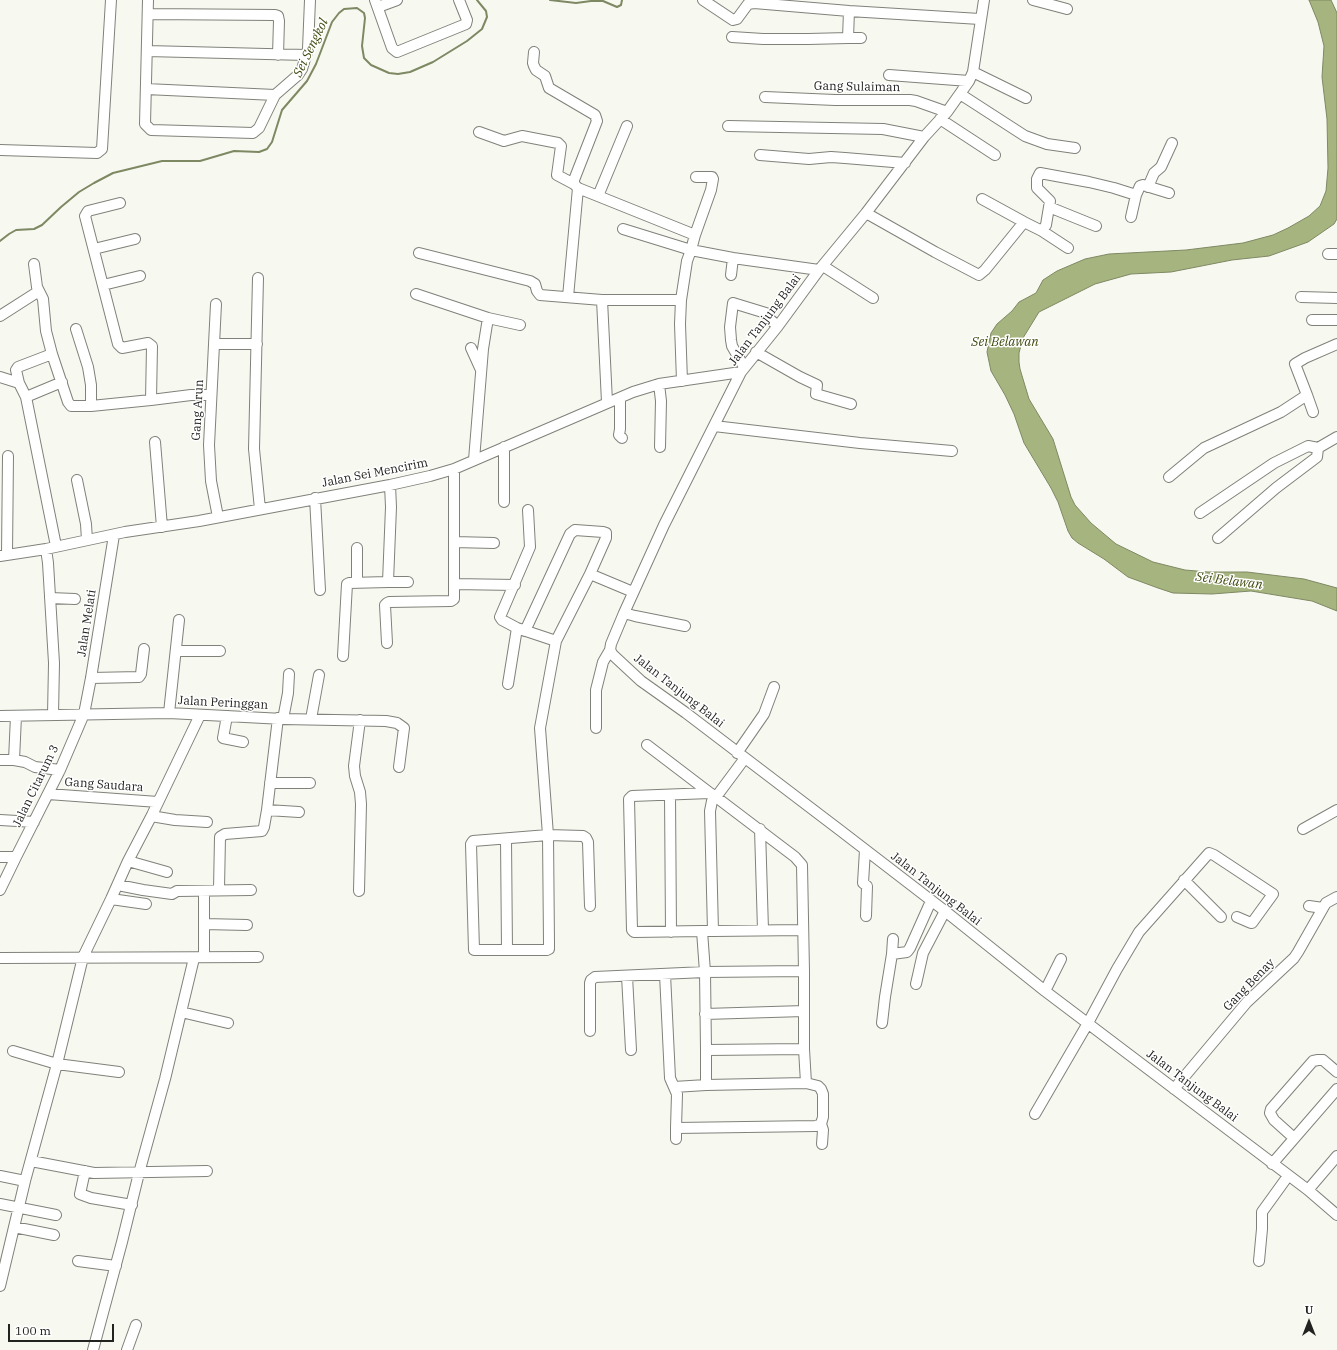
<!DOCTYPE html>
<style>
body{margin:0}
#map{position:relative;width:1337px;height:1350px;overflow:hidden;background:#f7f9f1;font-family:"IBM Plex Serif",serif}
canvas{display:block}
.north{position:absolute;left:1289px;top:1302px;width:40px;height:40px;-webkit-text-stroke:3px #fff;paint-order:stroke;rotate:0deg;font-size:11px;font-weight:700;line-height:16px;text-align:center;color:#222320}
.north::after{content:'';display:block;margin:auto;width:14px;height:18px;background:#222320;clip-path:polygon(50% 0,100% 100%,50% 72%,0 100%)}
.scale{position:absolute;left:8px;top:1324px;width:106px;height:18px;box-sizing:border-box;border:2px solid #222320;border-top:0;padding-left:5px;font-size:12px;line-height:14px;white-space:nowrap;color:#222320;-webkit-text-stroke:3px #fff;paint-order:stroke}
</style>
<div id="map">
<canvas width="1337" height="1350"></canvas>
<div class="north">U</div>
<div class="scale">100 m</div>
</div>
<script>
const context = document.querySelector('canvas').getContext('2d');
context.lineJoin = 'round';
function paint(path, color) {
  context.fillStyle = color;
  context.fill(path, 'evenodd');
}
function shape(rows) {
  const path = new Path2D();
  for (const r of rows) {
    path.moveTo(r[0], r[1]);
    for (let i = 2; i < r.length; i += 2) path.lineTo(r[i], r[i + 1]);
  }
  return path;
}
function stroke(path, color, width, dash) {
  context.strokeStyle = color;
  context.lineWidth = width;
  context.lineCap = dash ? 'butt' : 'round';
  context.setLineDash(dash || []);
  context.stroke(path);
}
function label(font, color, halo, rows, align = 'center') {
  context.font = font + ' "IBM Plex Serif",serif';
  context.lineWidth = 3;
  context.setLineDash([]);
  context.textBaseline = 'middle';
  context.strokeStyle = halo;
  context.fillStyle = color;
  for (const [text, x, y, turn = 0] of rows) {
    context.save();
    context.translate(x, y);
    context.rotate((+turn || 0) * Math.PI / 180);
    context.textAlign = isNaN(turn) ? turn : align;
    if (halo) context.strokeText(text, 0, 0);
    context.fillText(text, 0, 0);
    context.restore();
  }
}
const water = shape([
 [1309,0,1331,0,1337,13,1337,219,1334,224,1308,242,1269,256,1232,260,1171,272,1131,274,1095,284,1039,312,1023,338,1019,353,1019,362,1020,369,1029,399,1053,439,1071,497,1075,505,1091,523,1116,544,1153,562,1185,570,1208,572,1247,572,1304,579,1337,588,1337,611,1312,601,1251,591,1212,594,1173,593,1158,588,1128,577,1104,559,1078,543,1072,538,1068,531,1058,502,1051,488,1024,443,1014,414,1005,395,991,371,987,352,991,333,997,324,1012,311,1019,302,1036,293,1043,280,1057,271,1085,259,1109,254,1186,250,1243,243,1273,235,1288,228,1309,216,1320,206,1326,191,1328,168,1327,119,1322,77,1324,46,1318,22,1309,0]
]);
const stream = shape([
 [550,0,576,3,591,1,603,1,617,7,621,5,622,0],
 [0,241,9,234,16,230,34,229,42,225,61,207,79,192,94,183,113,173,162,161,200,161,234,151,259,152,267,149,272,142,282,110,307,81,316,64,332,22,339,13,344,9,357,8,364,13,365,18,362,46,364,58,371,65,389,73,398,74,410,72,433,62,467,41,482,29,487,17,486,11,477,0]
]);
const minor = shape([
 [148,0,145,124,151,130,253,133,259,128,275,95,298,75,302,69,308,49,310,0],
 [375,0,392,48,397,52,466,24,467,20,459,0],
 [703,0,733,20,737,19,748,4,754,3,849,11,980,19],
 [984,0,973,72,969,81,947,112,924,137,866,213,819,270,778,326,741,372,664,525,624,613,611,644,610,650,613,655,641,681,686,713,841,831,945,911,1045,991,1308,1190,1337,1215],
 [1033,0,1067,9],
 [378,7,397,0],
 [148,14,275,15,278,16,279,21,278,55],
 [732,37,763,39,808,39,848,38,849,11],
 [848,38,861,38],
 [147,51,306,55],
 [534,52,533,63,534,66,536,70,545,76,549,88,595,115,597,121,574,180,574,184,578,188,568,297],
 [973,72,1026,98],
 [889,75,969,81],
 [146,89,275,95],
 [960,94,1025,136,1047,144,1075,148],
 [765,97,835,100,910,100,916,101,947,112],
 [940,119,995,155],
 [728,126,883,129,924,137],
 [479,132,504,141,522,136,558,143,561,146,557,175,574,184],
 [0,150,97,153,102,149,111,0],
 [760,155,809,159,831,157,845,158,905,163],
 [1148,187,1154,173,1161,167,1172,143],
 [578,188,695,235,691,250,733,258,819,270],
 [598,196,627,126],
 [982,199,1024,222],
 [120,203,88,211,85,216,118,344,122,348,148,343,152,346,151,400,191,395,211,395],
 [1049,207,1096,226],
 [866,213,935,252,979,275,985,270,1024,222,1042,231,1068,248],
 [1131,217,1136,195],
 [1042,231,1046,225,1050,201,1037,188,1037,179,1040,173,1089,182,1114,188,1136,195,1140,186,1143,185,1169,193],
 [695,235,711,190,713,179,712,177,696,177],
 [94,249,135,239],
 [419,253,530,281,535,284,537,291,540,295,602,300,681,300,687,261,691,250,623,229],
 [1328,254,1337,254],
 [34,264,37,287,43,299,46,331,52,354],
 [823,266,873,298],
 [731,275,733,258],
 [258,278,254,449,260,509],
 [103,285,140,276],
 [416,294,488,318,520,325],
 [1301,297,1337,298],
 [602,300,607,402],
 [681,300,680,324,682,381],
 [216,304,209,445,211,481,218,517],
 [0,316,39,291],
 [1312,320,1337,320],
 [76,329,88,367,91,385,91,406],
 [214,344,257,344],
 [471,348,481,370],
 [756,352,800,377,817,385,816,394,851,404],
 [744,367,732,346,731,340,730,327,733,303,769,314,767,317,778,326],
 [0,377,19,383,26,397,56,546],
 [19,383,16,370,18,367,52,354,68,402,71,406,91,406,151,400],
 [659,384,661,401,660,447],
 [1307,395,1313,412],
 [26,397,62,382],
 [620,398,620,429,619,435,622,438],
 [714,426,860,443,952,451],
 [155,442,162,527],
 [504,447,504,502],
 [474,460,483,349,488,318],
 [1169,477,1204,448,1281,412,1307,395,1295,364,1305,358,1337,344],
 [77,480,86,524,87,540],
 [315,498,320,590],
 [528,510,530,547,500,617,502,620,517,628,556,641],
 [1200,513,1274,463,1308,446,1318,448,1337,437],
 [1218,538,1276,488,1317,457,1318,448],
 [454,542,494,543],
 [46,549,48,563,54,663,53,715],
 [7,554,8,456],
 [0,556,46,549,125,532,199,521,390,485,430,476,454,469,633,392,659,384,741,372],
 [388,582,408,582],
 [357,583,357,548],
 [454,584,515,585],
 [50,598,75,599],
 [624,613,635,616,685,626],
 [525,631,570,534,575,530,603,532,606,533,606,538,590,574],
 [387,643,385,605,387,603,389,602,451,601,454,599,454,469],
 [177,651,220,651],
 [343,656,347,584,349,583,388,582,391,507,390,485],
 [91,678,139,677,141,674,144,649],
 [508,684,517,628],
 [169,713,179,620],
 [0,716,169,713,283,719,386,721,397,723,404,728,399,767],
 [227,716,223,738,243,742],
 [278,718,267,810,299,812],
 [283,719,288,693,289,674],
 [311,719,319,675],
 [596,728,596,690,603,662,610,650],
 [647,745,710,793],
 [737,753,764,714,774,687],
 [0,760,14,760,25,762,35,767,60,770],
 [14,760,16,716],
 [270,783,310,783],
 [48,794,158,802],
 [670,795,671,932],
 [152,815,157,817,175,820,207,822],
 [0,820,34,822],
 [760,829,763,930],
 [1303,829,1337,810],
 [506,839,507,950],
 [865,850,863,883,867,886,866,916],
 [0,857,16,857],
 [128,861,167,872],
 [1184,880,1221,917],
 [118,885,143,890,172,894,177,891,251,890],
 [219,889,220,837,225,834,262,831,264,827,267,810],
 [0,890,16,857,60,770,84,714,91,678,114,535],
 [359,891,361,804,360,792,355,776,354,766,360,720],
 [111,899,146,904],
 [590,906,588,842,586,838,583,836,548,835,473,841,471,844,474,950,547,950,549,949,549,943,548,835,540,728,556,641,590,574,633,592],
 [1309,906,1323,908],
 [204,924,247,925],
 [702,931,634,932,632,930,629,799,632,796,710,793,716,797,745,758],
 [713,931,803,930],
 [892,954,893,939],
 [204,957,204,891],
 [0,958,258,957],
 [804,971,804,1049,806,1083],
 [665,974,670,1078,677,1094,676,1128,816,1126,821,1124],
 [627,976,631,1050],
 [916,984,923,953,945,911],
 [1045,991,1061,959],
 [181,1012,228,1023],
 [705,1014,804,1011],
 [882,1023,885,997,892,954,907,952,910,948,931,901],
 [590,1031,590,983,591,980,595,977,705,972,804,971,802,865,795,857,716,797,712,801,710,811,713,931,702,931,705,972,706,1050,804,1049],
 [706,1050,706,1085,806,1083,818,1086,821,1089,823,1094,823,1117,821,1124,823,1130,822,1144],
 [13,1051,57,1064,119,1072],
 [674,1087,706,1085],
 [1174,1089,1247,1002,1294,958,1298,952,1323,908,1326,903,1337,897],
 [1035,1114,1088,1023,1117,969,1139,932,1209,853,1214,855,1273,894,1252,923,1251,923,1237,917],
 [676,1128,676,1139],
 [1294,1138,1274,1120,1270,1113,1271,1109,1313,1061,1318,1060,1323,1060,1337,1072],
 [31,1161,94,1173,207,1171],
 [1272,1164,1337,1089],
 [85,1171,80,1194,91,1198,132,1205],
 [0,1176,25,1181],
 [1308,1190,1337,1156],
 [0,1204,56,1215],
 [14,1227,54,1235],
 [78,1261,116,1266],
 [1259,1261,1262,1229,1262,1212,1288,1176],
 [0,1286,25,1181,57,1064,83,957,111,899,128,861,152,815,200,715],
 [93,1350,122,1242,139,1173,165,1079,194,958],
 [127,1350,136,1325]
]);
const streetNames = [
 ["Gang Sulaiman",857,87,1],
 ["Jalan Tanjung Balai",765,320,-53],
 ["Gang Arun",198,410,-87],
 ["Jalan Sei Mencirim",375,473,-11],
 ["Jalan Melati",87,623,-81],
 ["Jalan Tanjung Balai",679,691,38],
 ["Jalan Peringgan",223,703,3],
 ["Gang Saudara",104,785,4],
 ["Jalan Citarum 3",36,786,-64],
 ["Jalan Tanjung Balai",936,889,38],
 ["Gang Benay",1249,985,-46],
 ["Jalan Tanjung Balai",1192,1086,37]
];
const waterNames = [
 ["Sei Sengkol",311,48,-64],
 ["Sei Belawan",1005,342],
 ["Sei Belawan",1229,581,7]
];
paint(water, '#a6b47f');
stroke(water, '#7e8862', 1);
stroke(stream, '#7e8862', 2);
stroke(minor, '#7f827a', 12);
stroke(minor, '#fff', 10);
label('12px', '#222320', '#fff', streetNames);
label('italic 13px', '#3f4b0e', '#fff', waterNames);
</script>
